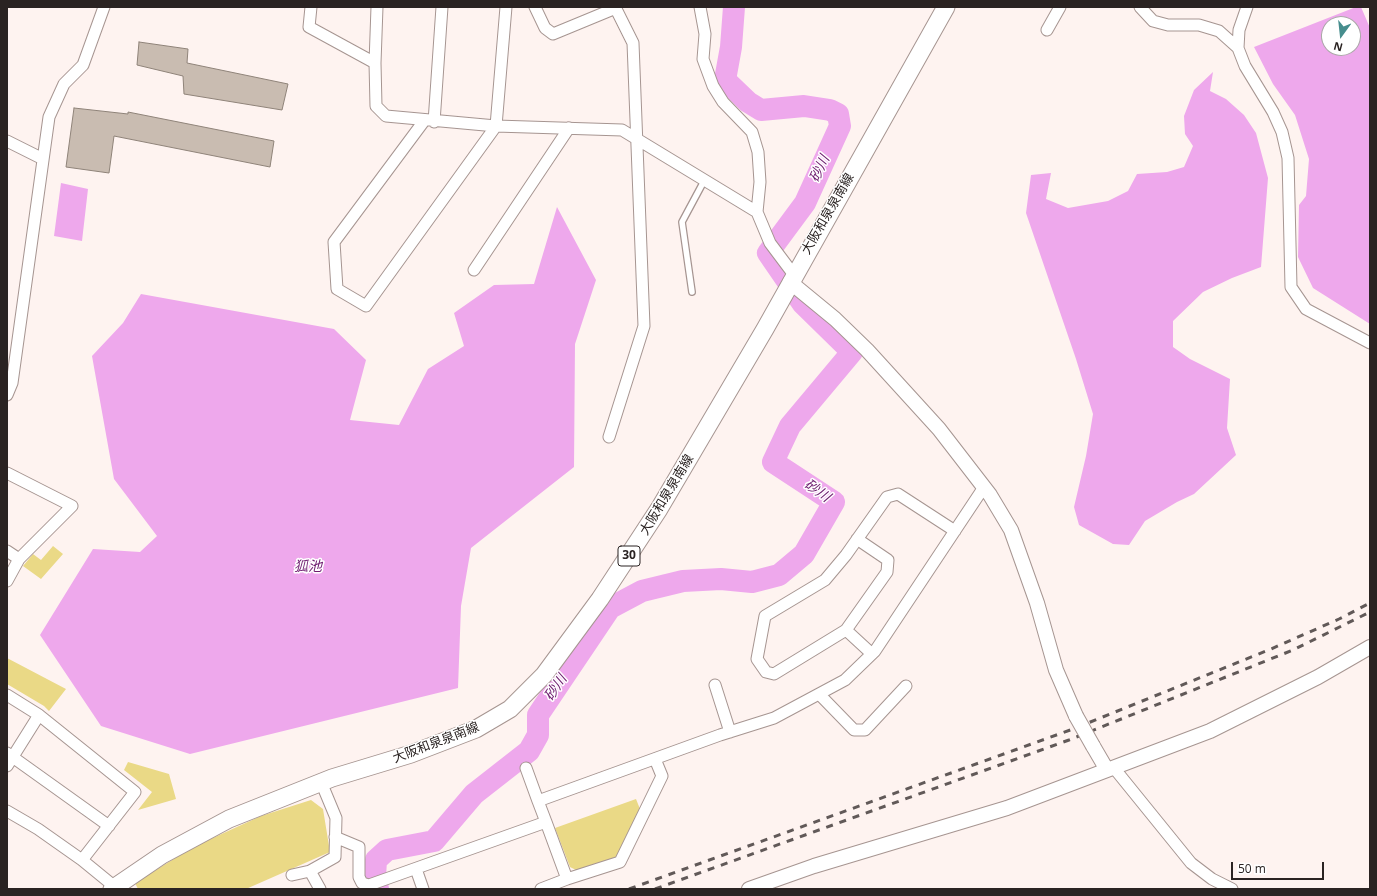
<!DOCTYPE html>
<meta charset="utf-8">
<style>
body{margin:0}
#map{position:relative;width:1377px;height:896px;overflow:hidden;background:#fef3f0;font-family:"Open Sans",sans-serif}
canvas{display:block}
.frame{position:absolute;inset:0;border:8px solid #2a2322;pointer-events:none}
.north{position:absolute;left:1321px;top:16px;width:40px;height:40px;box-sizing:border-box;background:#fff;border:1px solid #aaa7a7;border-radius:50%;rotate:195deg;font-size:11px;font-weight:700;line-height:16px;text-align:center;color:#2a2322}
.north::after{content:'';display:block;margin:auto;width:14px;height:18px;background:#468d8d;clip-path:polygon(50% 0,100% 100%,50% 72%,0 100%)}
.scale{position:absolute;left:1231px;top:862px;width:93px;height:18px;box-sizing:border-box;border:2px solid #2a2322;border-top:0;padding-left:5px;font-size:12px;line-height:14px;white-space:nowrap;color:#2a2322;-webkit-text-stroke:3px #fff;paint-order:stroke}
</style>
<div id="map">
<canvas width="1377" height="896"></canvas>
<div class="frame"></div>
<div class="north">N</div>
<div class="scale">50 m</div>
</div>
<script>
const context = document.querySelector('canvas').getContext('2d');
context.lineJoin = 'round';
function paint(path, color) {
  context.fillStyle = color;
  context.fill(path, 'evenodd');
}
function shape(rows) {
  const path = new Path2D();
  for (const r of rows) {
    path.moveTo(r[0], r[1]);
    for (let i = 2; i < r.length; i += 2) path.lineTo(r[i], r[i + 1]);
  }
  return path;
}
function stroke(path, color, width, dash) {
  context.strokeStyle = color;
  context.lineWidth = width;
  context.lineCap = dash ? 'butt' : 'round';
  context.setLineDash(dash || []);
  context.stroke(path);
}
function label(font, color, halo, rows, align = 'center') {
  context.font = font + ' "Open Sans","Noto Sans JP",sans-serif';
  context.lineWidth = 3;
  context.setLineDash([]);
  context.textBaseline = 'middle';
  context.strokeStyle = halo;
  context.fillStyle = color;
  for (const [text, x, y, turn = 0] of rows) {
    context.save();
    context.translate(x, y);
    context.rotate((+turn || 0) * Math.PI / 180);
    context.textAlign = isNaN(turn) ? turn : align;
    if (halo) context.strokeText(text, 0, 0);
    context.fillText(text, 0, 0);
    context.restore();
  }
}
const green = shape([
 [53,546,63,554,41,579,23,566,33,554,41,560],
 [7,658,66,689,49,711,44,706,7,684],
 [128,762,169,774,176,799,138,810,152,792,124,770],
 [636,799,640,809,616,857,576,870,570,867,555,828],
 [311,800,323,809,330,852,246,889,138,889,135,883,193,847,261,816]
]);
const water = shape([
 [1356,7,1361,7,1370,28,1370,324,1313,288,1298,257,1299,205,1306,196,1309,159,1295,115,1273,84,1254,47],
 [1329,24,1353,24,1353,48,1329,48],
 [1213,72,1210,91,1226,99,1244,115,1256,133,1268,178,1261,267,1232,278,1203,292,1173,321,1173,347,1190,359,1230,379,1227,428,1236,455,1194,494,1177,502,1145,521,1129,545,1113,544,1079,525,1074,507,1086,456,1093,414,1076,359,1026,213,1031,175,1051,173,1046,199,1068,208,1108,201,1128,191,1137,174,1167,172,1184,167,1193,146,1185,134,1184,116,1194,90],
 [61,183,88,189,82,241,54,236],
 [557,207,596,280,575,344,574,467,471,548,461,606,458,688,190,754,101,726,40,635,93,549,140,552,157,536,114,479,92,356,123,323,141,294,334,329,366,360,350,420,399,425,428,369,464,346,454,313,494,285,534,284]
]);
const river = shape([
 [378,889,375,878,376,860,387,850,434,841,474,794,529,751,538,735,538,715,610,608,642,591,683,581,721,579,752,582,779,575,804,554,834,502,773,462,790,426,852,352,803,304,768,253,805,203,840,126,838,114,830,110,804,106,761,110,748,102,725,80,731,47,734,7]
]);
const building = shape([
 [139,42,188,49,187,63,288,84,282,110,184,94,183,76,137,65,139,42],
 [74,108,128,114,128,112,274,141,270,167,114,136,109,173,66,167,74,108]
]);
const service = shape([
 [692,292,682,222,704,181]
]);
const minor = shape([
 [311,7,309,27,375,63],
 [377,7,375,63,376,106,386,116,496,126,622,130,757,212],
 [535,7,545,28,553,34,616,8],
 [700,7,705,34,703,59,713,86,723,102,752,132,758,152,760,182,757,212,770,243,794,275],
 [1140,7,1153,21,1168,25,1199,25,1219,31,1238,48],
 [1247,7,1239,30,1238,48,1245,66,1273,112,1282,132,1288,158,1291,287,1306,309,1370,343],
 [1047,30,1060,7],
 [424,121,334,242,337,289,366,306,496,126,506,7],
 [434,122,442,7],
 [7,141,43,159],
 [474,270,569,128],
 [7,395,12,383,49,117,64,84,83,65,104,7],
 [609,437,644,326,633,43,615,7],
 [7,473,72,506,19,559,7,581],
 [857,539,888,560,887,572,846,630,774,674,766,672,757,659,765,616,825,580,846,555,887,497,898,494,955,531],
 [7,551,19,559],
 [846,630,872,654],
 [715,685,730,732],
 [819,694,854,730,865,730,906,686],
 [7,695,39,715,135,792,82,860],
 [7,753,109,826],
 [7,766,39,715],
 [526,768,538,801],
 [1114,768,1191,863,1212,879,1232,889],
 [7,811,38,829,82,860,115,887],
 [546,822,567,879,620,862,662,776,655,759],
 [335,837,359,847,359,877,362,883,369,885,546,822,538,801,720,735,774,718,845,680,875,651,984,487],
 [416,869,423,889],
 [310,871,320,889],
 [292,875,310,871,335,857,336,818,321,782],
 [541,889,567,879]
]);
const tertiary = shape([
 [790,282,835,319,867,350,939,429,990,495,1011,530,1037,603,1056,670,1076,716],
 [1093,746,1107,770],
 [749,889,814,866,1007,808,1210,731,1318,677,1370,647]
]);
const primary = shape([
 [112,889,162,855,229,819,332,778,411,754,476,729,510,709,544,675,600,599,659,509,765,329,946,7]
]);
const rail = shape([
 [629,889,1073,729,1271,649,1339,619,1370,603],
 [655,889,1069,740,1293,650,1370,612]
]);
const tertiaryBridge = shape([
 [1076,716,1093,746]
]);
const shields = [
 [629,556,22]
];
const shieldNames = [
 ["30",629,556]
];
const streetNames = [
 ["大阪和泉泉南線",828,214,-60],
 ["大阪和泉泉南線",667,495,-59],
 ["大阪和泉泉南線",436,743,-21]
];
const waterNames = [
 ["砂川",820,169,-65],
 ["砂川",817,491,35],
 ["狐池",308,567],
 ["砂川",556,688,-56]
];
paint(green, '#ead986');
paint(water, '#eea8ec');
stroke(river, '#eea8ec', 22);
paint(building, '#c9bcb1');
stroke(building, '#8f8379', 1);
stroke(service, '#a69591', 8);
stroke(minor, '#a69591', 13);
stroke(tertiary, '#a69591', 16);
stroke(primary, '#a69591', 19);
stroke(service, '#fff', 5.5);
stroke(minor, '#fff', 11);
stroke(tertiary, '#fff', 14);
stroke(primary, '#fff', 17);
stroke(rail, '#615958', 3, [7, 7]);
stroke(tertiaryBridge, '#a69591', 16, []);
stroke(tertiaryBridge, '#fff', 14);
for (const [x, y, w] of shields) {
  const box = new Path2D();
  box.roundRect(x - w / 2, y - 10, w, 20, 3);
  context.fillStyle = '#fff';
  context.fill(box);
  stroke(box, '#2a2322', 1);
}
label('bold 12px', '#2a2322', null, shieldNames);
label('13px', '#2a2322', '#fff', streetNames);
label('italic 14px', '#6d1c6f', '#fff', waterNames);
</script>
